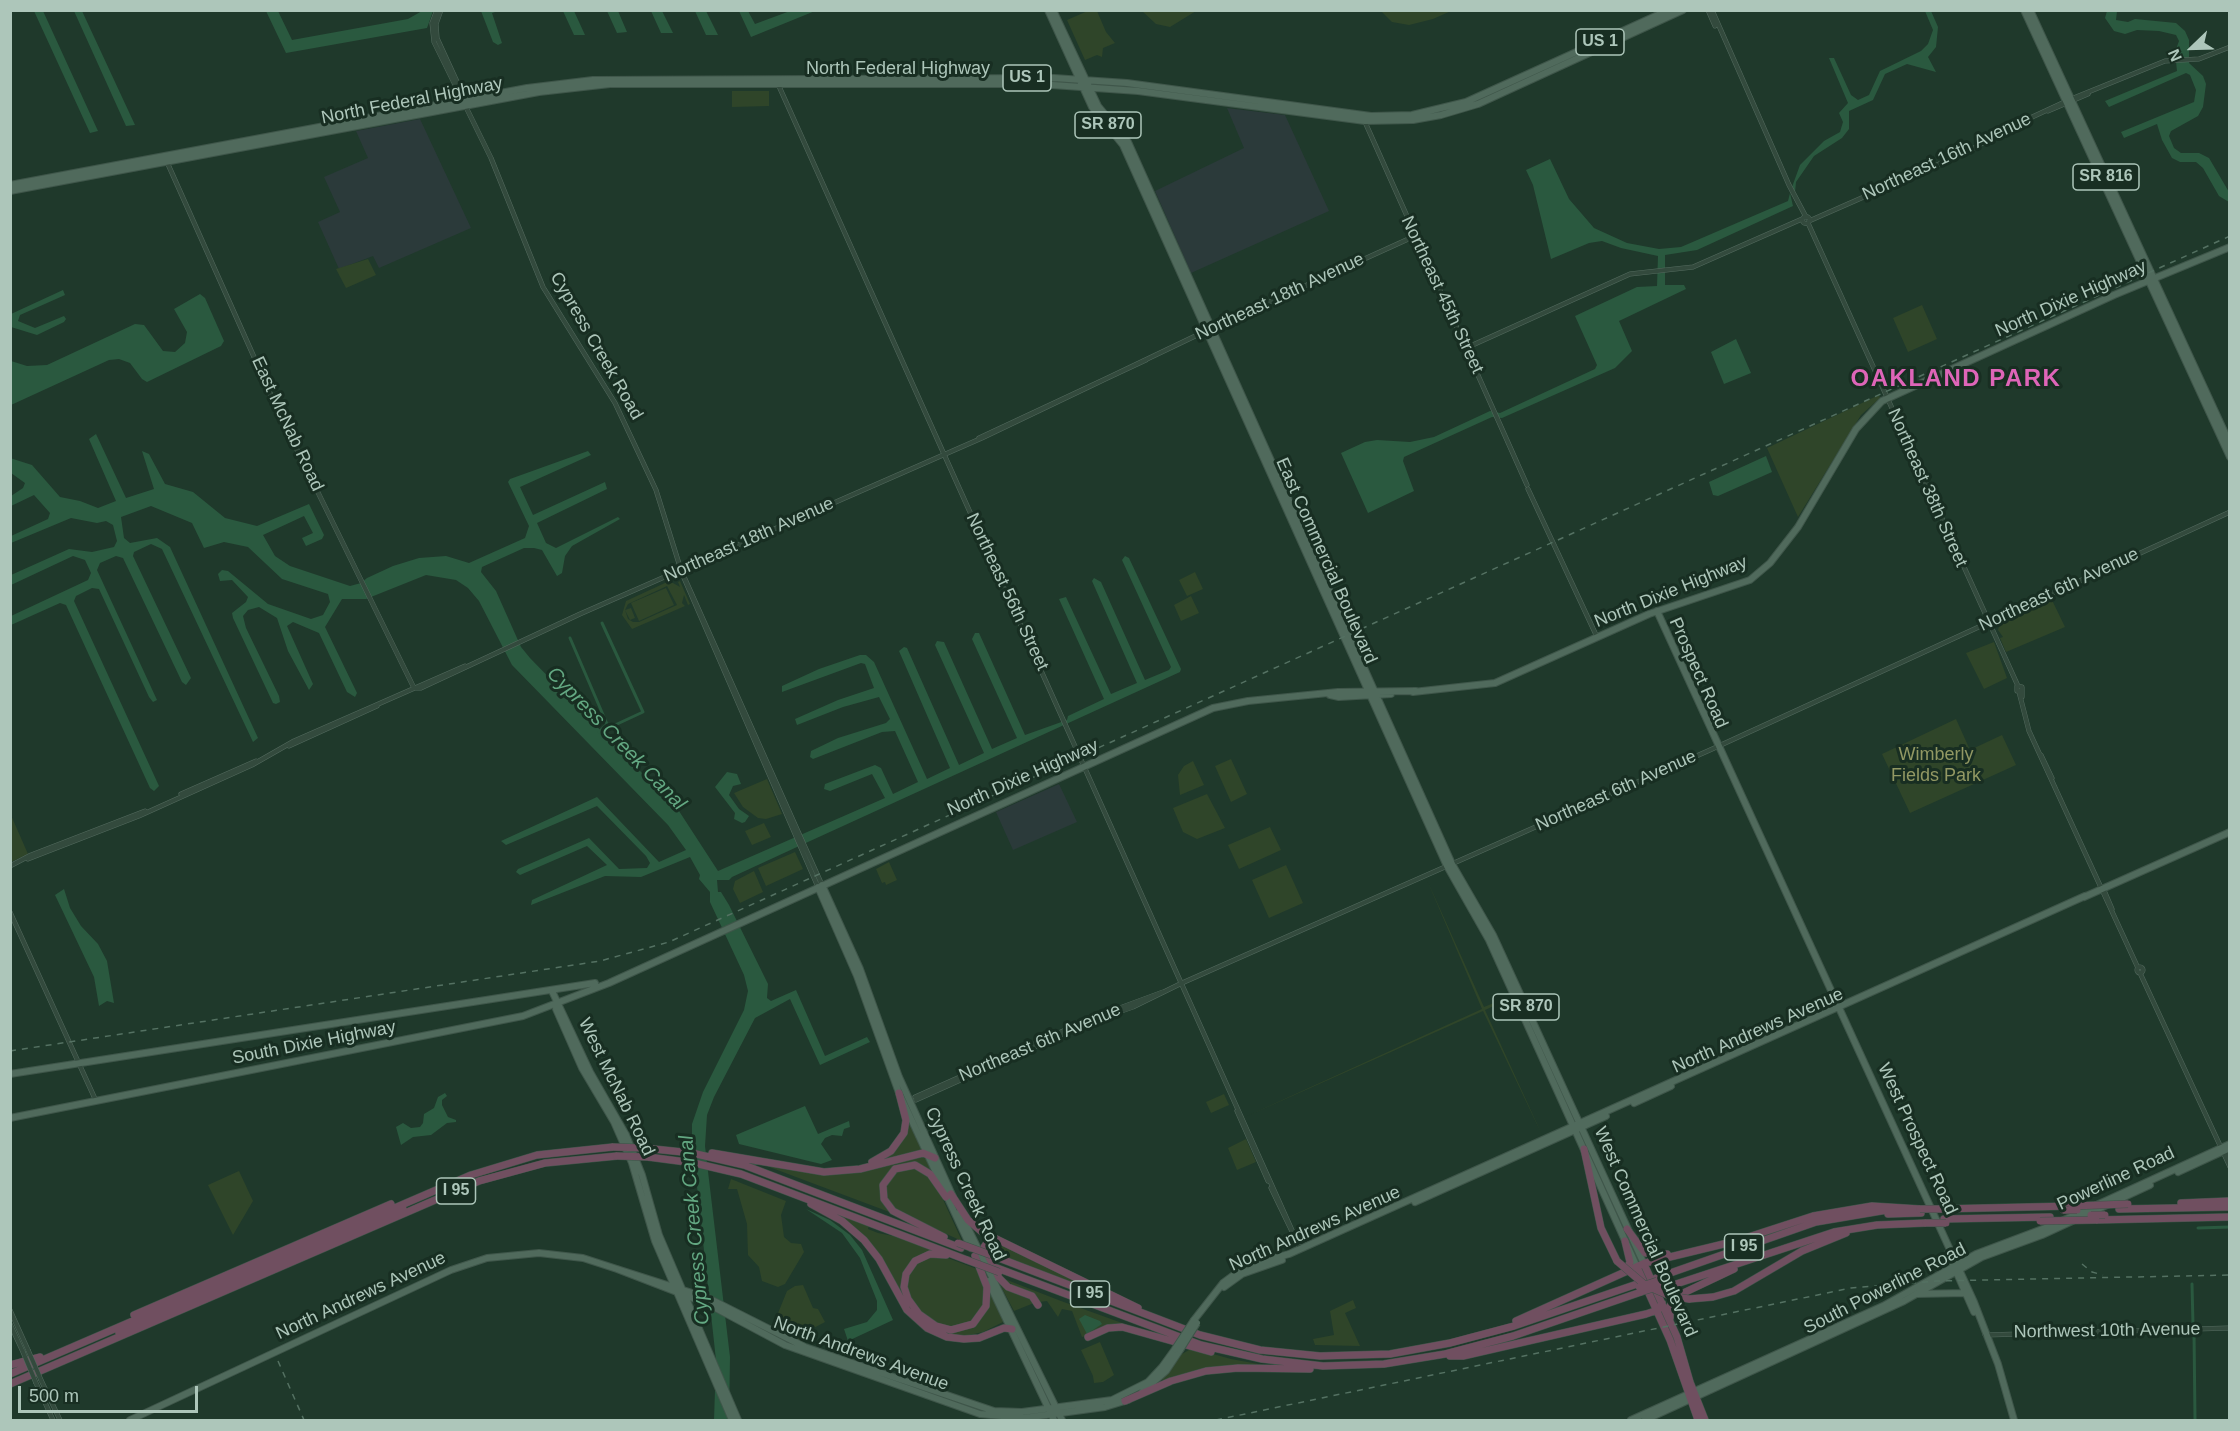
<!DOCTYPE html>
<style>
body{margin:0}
#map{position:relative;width:2240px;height:1431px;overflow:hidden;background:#1f392b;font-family:Helvetica,sans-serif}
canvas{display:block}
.frame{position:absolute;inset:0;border:12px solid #adc6ba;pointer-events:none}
.north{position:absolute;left:2162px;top:18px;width:60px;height:60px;-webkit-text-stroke:4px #182e22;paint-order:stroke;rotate:247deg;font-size:16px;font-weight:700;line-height:24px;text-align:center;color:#adc6ba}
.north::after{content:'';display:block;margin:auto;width:21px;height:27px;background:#adc6ba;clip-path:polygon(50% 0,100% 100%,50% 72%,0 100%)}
.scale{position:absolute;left:18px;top:1386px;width:180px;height:27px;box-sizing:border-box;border:3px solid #adc6ba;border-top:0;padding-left:8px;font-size:18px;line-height:21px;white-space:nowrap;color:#adc6ba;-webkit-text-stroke:4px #182e22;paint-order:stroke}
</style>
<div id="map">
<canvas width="2240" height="1431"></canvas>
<div class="frame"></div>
<div class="north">N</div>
<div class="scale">500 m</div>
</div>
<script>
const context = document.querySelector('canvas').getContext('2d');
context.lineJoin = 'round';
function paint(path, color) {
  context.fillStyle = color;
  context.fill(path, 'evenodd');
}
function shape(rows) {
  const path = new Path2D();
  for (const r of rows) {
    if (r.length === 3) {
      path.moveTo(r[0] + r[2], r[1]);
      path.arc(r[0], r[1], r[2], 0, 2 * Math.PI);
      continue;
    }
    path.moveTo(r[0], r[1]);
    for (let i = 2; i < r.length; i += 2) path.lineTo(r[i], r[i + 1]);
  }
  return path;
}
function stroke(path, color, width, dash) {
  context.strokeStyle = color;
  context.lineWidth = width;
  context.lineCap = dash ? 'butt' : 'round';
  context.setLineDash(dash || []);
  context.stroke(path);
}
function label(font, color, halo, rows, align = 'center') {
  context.font = font + ' Helvetica,sans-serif';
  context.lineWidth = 6;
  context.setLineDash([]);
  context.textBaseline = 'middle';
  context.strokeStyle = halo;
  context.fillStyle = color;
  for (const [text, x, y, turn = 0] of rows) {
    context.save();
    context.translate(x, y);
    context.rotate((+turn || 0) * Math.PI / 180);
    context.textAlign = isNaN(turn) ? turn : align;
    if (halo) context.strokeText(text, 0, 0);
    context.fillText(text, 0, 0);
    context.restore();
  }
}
const medical = shape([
 [1227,108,1285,115,1329,211,1191,273,1155,191,1244,148],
 [420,119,471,228,379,268,373,256,339,269,318,222,340,212,324,177,368,158,356,131],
 [1059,784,1077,822,1013,850,996,812]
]);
const green = shape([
 [1090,10,1097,11,1106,32,1115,43,1103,48,1102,57,1097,55,1085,60,1067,20],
 [1142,11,1196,11,1170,27,1156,24],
 [1381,11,1381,10,1451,11,1433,19,1409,25,1392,22],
 [732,91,769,91,769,106,732,107],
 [368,259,376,275,346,288,336,269],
 [1922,305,1937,339,1908,352,1893,318],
 [1879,395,1880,398,1861,415,1798,517,1767,448],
 [1195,572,1203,589,1187,596,1179,580],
 [680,581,690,604,688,605,684,595,682,603,685,606,632,629,622,615,626,601,665,583,673,583,680,587,678,582],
 [667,586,677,605,639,622,633,622,628,619,625,610,630,620,635,618,631,608,625,610,628,604],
 [666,588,674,605,639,621,631,603],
 [1191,596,1199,613,1181,621,1174,605],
 [2051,598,2065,627,2006,652,2000,638,2003,637,1998,630,2000,622,2009,621,2013,616],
 [1994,642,2007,678,1984,689,1966,653],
 [1956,719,1970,750,2002,735,2016,765,1910,813,1882,754],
 [1231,759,1247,794,1231,802,1215,766],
 [1193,761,1204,785,1180,795,1178,775,1184,766],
 [767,779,782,814,766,819,758,818,743,807,734,793],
 [1207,794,1225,828,1197,839,1183,832,1173,808],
 [10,813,28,854,11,862,10,862],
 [764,823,771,837,752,845,745,831],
 [1270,827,1281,850,1239,869,1228,845],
 [795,852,803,869,766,886,758,868],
 [889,862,897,880,886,885,885,882,882,883,876,869],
 [1286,865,1303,903,1269,918,1252,880],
 [754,871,763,892,740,903,733,889,735,881],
 [1427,880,1484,1007,1506,998,1507,1000,1485,1010,1543,1137,1483,1011,1245,1117,1482,1009],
 [1224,1094,1229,1105,1211,1113,1206,1102],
 [908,1119,922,1151,871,1164,889,1155],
 [1246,1139,1256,1162,1237,1170,1228,1148],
 [924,1155,933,1175,929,1171,900,1165,882,1188,892,1213,756,1162,820,1174],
 [918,1168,935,1182,962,1241,904,1215,890,1206,884,1186,895,1170],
 [239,1171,253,1201,233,1235,208,1185],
 [731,1179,786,1201,781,1215,784,1237,791,1243,801,1244,804,1252,785,1284,778,1287,762,1281,759,1267,748,1255,747,1224,737,1189,728,1189],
 [837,1215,869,1226,868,1229,878,1233,898,1237,935,1251,911,1263,906,1297,938,1328,975,1324,989,1292,1005,1321,983,1332,965,1336,940,1333,915,1317,880,1258],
 [994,1241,1112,1299,987,1251,986,1244],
 [929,1256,945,1257,977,1269,987,1296,976,1319,956,1329,932,1322,911,1302,906,1286,911,1268],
 [1002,1278,1061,1301,1136,1328,1125,1326,1082,1337,1072,1311,1062,1309,1058,1317,1047,1301,1039,1302],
 [997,1279,1030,1297,1034,1303,1014,1311],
 [803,1285,813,1308,818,1309,825,1322,808,1331,803,1341,781,1334,772,1328,787,1291,795,1286],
 [1353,1300,1356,1308,1345,1313,1360,1346,1315,1345,1313,1339,1334,1335,1330,1311],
 [1100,1342,1114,1375,1103,1382,1094,1383,1093,1376,1081,1350],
 [1188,1347,1231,1359,1264,1365,1218,1368,1186,1373,1164,1381,1162,1379,1182,1354,1189,1350]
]);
const water = shape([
 [34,11,43,11,98,131,90,133],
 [74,11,82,11,135,125,126,126],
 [266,11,278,11,292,40,408,19,422,11,433,11,427,28,286,53],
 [481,11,498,11,492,13,502,43,498,45,493,42],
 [563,11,574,11,585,35,574,35],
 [607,11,618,11,627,32,617,33],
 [651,11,662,11,673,33,661,33],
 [695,11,706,11,718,35,706,35],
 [739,11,748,11,755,24,790,11,815,11,751,37],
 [1925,11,1931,11,1938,27,1936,47,1928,57,1936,72,1907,64,1885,74,1873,100,1849,111,1849,129,1842,138,1814,156,1796,182,1795,192,1792,187,1800,165,1824,141,1840,132,1843,122,1839,113,1848,103,1829,58,1834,58,1851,95,1858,100,1869,95,1880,71,1921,51,1928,44,1933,30],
 [2107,11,2117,11,2116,20,2128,22,2135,19,2176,23,2185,31,2189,40,2189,63,2203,76,2206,84,2203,107,2198,116,2171,131,2169,136,2174,148,2181,153,2199,153,2209,158,2229,192,2229,202,2219,196,2203,168,2196,162,2180,162,2172,158,2162,140,2157,124,2124,138,2121,132,2194,102,2196,90,2190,75,2186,73,2109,107,2105,101,2177,71,2175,52,2179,41,2176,35,2159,31,2137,30,2125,34,2114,31,2105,18],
 [1550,159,1569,199,1594,228,1627,243,1659,249,1681,247,1788,201,1790,193,1793,206,1697,250,1665,255,1665,285,1684,285,1686,289,1619,321,1632,351,1615,368,1502,418,1492,417,1404,457,1403,461,1414,491,1368,513,1341,453,1365,442,1377,440,1410,442,1434,437,1490,411,1500,413,1595,369,1597,365,1575,316,1637,287,1657,286,1658,256,1621,248,1602,241,1589,243,1551,259,1533,185,1526,170],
 [63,290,65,295,20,315,18,321,35,328,64,316,66,319,64,322,37,335,11,327,11,314],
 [200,294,205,298,224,341,221,346,147,382,142,379,130,363,119,359,109,360,11,405,11,361,27,366,47,365,135,324,144,325,163,351,175,352,185,343,187,332,174,309],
 [1736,339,1751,373,1724,384,1711,352],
 [96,434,126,498,154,489,142,451,149,454,165,484,193,492,225,518,257,526,309,504,324,535,322,539,306,546,302,538,313,533,304,516,263,535,275,556,290,566,350,586,361,583,367,578,393,566,419,558,446,556,469,563,525,538,529,526,508,482,510,479,588,451,591,455,520,487,533,515,605,482,607,489,537,523,546,543,556,548,618,517,620,519,572,546,565,556,562,573,557,576,542,550,534,548,524,548,482,567,481,572,496,591,521,647,530,658,679,811,718,871,885,798,872,774,830,791,824,789,825,784,875,765,881,768,893,794,918,782,895,731,882,732,813,759,810,757,811,751,838,738,886,723,890,719,879,697,843,707,797,725,795,719,838,700,874,688,865,664,861,663,782,692,782,686,819,669,860,655,866,655,874,662,927,779,950,768,899,651,904,647,907,648,959,765,984,753,935,645,937,641,944,642,992,749,1017,738,972,639,975,633,979,633,1025,735,1067,720,1068,716,1104,699,1059,599,1066,597,1111,694,1137,683,1092,581,1094,578,1101,582,1145,680,1169,670,1171,667,1122,560,1125,556,1129,558,1181,669,1180,672,797,847,732,877,729,880,717,880,718,892,721,892,729,905,768,984,767,998,771,1001,796,990,825,1056,867,1037,870,1042,820,1065,790,999,755,1018,714,1097,707,1115,705,1146,730,1357,729,1420,714,1420,716,1360,692,1141,692,1124,703,1092,744,1010,748,991,744,975,710,902,710,892,699,879,700,875,690,857,641,877,605,876,531,905,532,900,607,865,587,846,520,875,516,872,518,869,589,838,619,869,647,868,650,863,646,856,597,806,506,845,501,841,597,797,659,862,686,850,668,825,512,665,479,601,468,588,456,580,426,575,366,599,342,599,325,627,357,693,355,697,347,692,319,633,293,622,287,626,313,684,309,690,288,651,277,618,259,607,248,610,243,616,246,628,279,696,280,702,276,704,273,703,233,618,232,613,246,602,248,597,232,580,220,581,218,574,222,570,228,571,268,604,311,619,323,615,330,602,328,594,282,579,248,547,224,542,204,548,192,523,151,506,121,517,124,538,130,543,157,538,170,547,258,738,253,742,162,549,151,544,134,552,133,556,191,678,186,685,182,682,123,558,116,556,100,563,97,570,157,700,153,702,149,697,99,589,92,588,76,596,74,601,159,786,154,791,150,788,66,605,60,603,11,625,11,616,88,580,91,573,85,560,73,556,11,585,11,575,69,549,92,552,114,547,117,541,113,525,106,521,97,523,71,518,11,543,11,536,48,519,50,513,34,495,11,506,11,496,23,488,25,483,11,473,10,458,32,465,60,497,80,501,98,508,116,501,89,439],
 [1766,456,1772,472,1718,496,1713,495,1709,482],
 [727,772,737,774,741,784,733,786,729,795,739,809,749,816,745,822,742,823,734,819,735,813,715,787],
 [64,889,70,908,81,926,98,944,107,961,114,1003,107,1001,99,1006,94,977,55,895],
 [445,1093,447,1096,442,1100,442,1105,448,1117,456,1120,456,1122,447,1123,431,1135,413,1137,401,1145,396,1127,403,1123,411,1128,420,1127,423,1123,424,1114,434,1108,438,1097],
 [805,1106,818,1134,849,1121,850,1127,844,1129,842,1136,832,1135,825,1138,821,1144,832,1160,821,1164,739,1144,736,1135],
 [806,1209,830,1220,850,1235,862,1250,893,1320,848,1341,844,1329,867,1322,877,1310,877,1301,860,1258,842,1233],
 [1085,1315,1100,1321,1102,1324,1087,1334,1079,1319]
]);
const canal = shape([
 [570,638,607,724],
 [599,732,607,724,615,725,643,712,602,623],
 [2198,1228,2230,1227],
 [2192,1284,2193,1325],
 [2194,1332,2195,1420]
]);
const minor = shape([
 [437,10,432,23,434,42,491,158,543,287,615,403,656,490,681,570,822,885],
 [441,10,436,24,437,38,465,99],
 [1708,10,1715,26],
 [1712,10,1789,185,1806,217],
 [778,84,1300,1248],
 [2048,111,2088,94],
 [1365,122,1527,485],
 [167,162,279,413,414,688],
 [1806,220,3.5],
 [1809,221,1971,150,2002,131,2071,99,2165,61,2199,59,2230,47],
 [1808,223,2018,686],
 [1466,348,1630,274,1693,267,1802,219],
 [979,438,1146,360],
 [1528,489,1597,637],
 [681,571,818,887],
 [414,688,421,688,580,614,982,438,1212,328,1415,236],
 [2021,691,2017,691,2017,686,2022,687,2022,697],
 [2019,692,2029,731,2138,968],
 [289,746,377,706],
 [2041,755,2052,778],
 [181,794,256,761],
 [28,859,139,816,252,765,294,741,465,666],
 [10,866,31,855,145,811],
 [2103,888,2112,909],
 [10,912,96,1101],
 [2140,970,3],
 [2140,973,2230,1167],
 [915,1097,1090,1019,1163,992],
 [916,1100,1090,1022,1133,1007,1182,983,1710,750,2230,512],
 [1237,1111,1268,1181],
 [2225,1150,2230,1161],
 [1271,1188,1300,1248],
 [10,1310,28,1350],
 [10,1324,23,1352],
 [1985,1335,2230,1328],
 [41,1380,60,1420],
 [36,1383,53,1420]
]);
const major = shape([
 [1048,10,1092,107,1123,145,1447,866,1489,940,1637,1267],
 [1053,10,1098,106,1128,142,1452,864,1493,935,1644,1264],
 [2024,10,2230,457],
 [2030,10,2230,444],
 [10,185,527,88,593,80,1054,78,1127,83,1371,116,1412,115,1466,102,1669,10],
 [10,191,539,92,610,84,1038,84,1138,91,1365,121,1413,120,1441,115,1478,104,1683,10],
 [1657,611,1974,1302,1998,1364,2014,1420],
 [1413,692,1495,683,1649,614,1750,580,1770,563,1798,527,1856,429,1882,401,2114,295,2230,247],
 [1330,695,1339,697,1391,694],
 [822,885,860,969,899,1077,953,1197],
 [818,887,857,976,899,1093,971,1248],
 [2084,897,2230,832],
 [552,991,590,1072,626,1135,642,1175,659,1235,738,1420],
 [557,1003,556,1009,582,1068,614,1122,632,1163,655,1241,732,1420],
 [10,1074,595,983],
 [1634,1103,1671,1086],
 [10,1118,523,1016,609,983,1213,708,1248,701,1338,692,1416,691],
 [2178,1172,2230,1148],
 [1415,1202,1606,1116],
 [960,1212,1062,1420],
 [1948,1253,1974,1312],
 [617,1269,708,1298,805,1347,994,1411,1022,1412,1112,1400,1148,1382,1162,1367,1175,1349],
 [988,1281,1054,1420],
 [1224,1287,1242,1274,1282,1260],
 [1917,1294,1965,1293],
 [1194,1320,1223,1283,1246,1266,1289,1254,2085,896],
 [1142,1392,1166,1371,1180,1350],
 [130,1420,451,1270,487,1258,539,1253,583,1258,617,1269,708,1304,785,1345,980,1414,1024,1418,1105,1407,1128,1400],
 [1631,1420,1883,1306,1976,1254,2053,1225,2230,1144],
 [1645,1420,1904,1301,1982,1257,2042,1235,2150,1185]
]);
const highway = shape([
 [644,1148,692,1153,744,1165,961,1248],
 [1584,1149,1601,1228,1617,1261],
 [712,1153,824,1172,860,1169,923,1153,935,1158],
 [648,1157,694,1163,741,1174,967,1260],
 [872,1162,891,1151,904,1133,906,1120,899,1093],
 [951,1194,968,1220,982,1232,1138,1308],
 [2181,1203,2230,1201],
 [811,1204,842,1221,864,1240,879,1259,907,1310,927,1328,947,1337,964,1339,979,1338,1004,1328,1012,1329],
 [1940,1209,2072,1206],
 [2119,1209,2230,1207],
 [1888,1214,1921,1213],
 [1944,1219,2050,1217],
 [2096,1220,2230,1217],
 [1627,1229,1645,1253,1667,1254],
 [944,1237,893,1211,884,1199,883,1185,895,1169,915,1165,930,1174,946,1197],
 [997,1241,989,1240,984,1247,999,1278,1008,1287,1032,1296,1038,1305],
 [1625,1241,1630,1262,1625,1272],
 [946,1255,930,1254,915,1261,906,1274,904,1287,908,1299,919,1314,936,1326,951,1330,973,1324,986,1306,987,1287,975,1256],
 [991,1255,1200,1335,1260,1350,1320,1356,1390,1354,1450,1343,1514,1326,1637,1284],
 [1644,1264,1677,1337,1690,1382,1705,1420],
 [1637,1267,1670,1340,1698,1420],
 [997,1268,1201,1345,1262,1359,1323,1366,1384,1364,1445,1354,1513,1336,1641,1292],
 [1656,1278,1816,1222,1893,1209],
 [1661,1289,1834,1232,1877,1225,1926,1223],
 [1689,1299,1713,1297,1734,1291,1802,1251,1846,1233],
 [134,1315,391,1204],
 [1670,1318,1670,1306,1675,1297,1734,1269],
 [1516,1321,1645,1263,1736,1241,1813,1216,1872,1206,1920,1209],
 [119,1333,403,1209],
 [1088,1337,1108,1328,1122,1327,1211,1352],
 [1450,1356,1463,1356,1646,1314,1658,1310,1662,1303],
 [10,1365,40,1357],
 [10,1374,471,1175,537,1155,613,1147],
 [10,1384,479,1181,545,1163,617,1156],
 [1125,1401,1171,1381,1206,1371,1238,1368,1310,1369]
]);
const rail = shape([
 [10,1051,600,961,669,942,2230,236],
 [2082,1264,2092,1272,2103,1275],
 [278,1361,304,1420],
 [1216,1420,1851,1288,1936,1281,2230,1275]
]);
const minorBridge = shape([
 [28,1350,41,1380],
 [23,1352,36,1383]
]);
const majorBridge = shape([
 [1175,1349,1194,1320],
 [1180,1350,1197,1323]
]);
const highwayBridge = shape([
 [613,1147,644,1148],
 [617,1156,648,1157],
 [2072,1206,2128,1204],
 [1920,1209,1940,1209],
 [2063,1210,2077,1210],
 [2091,1215,2105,1215],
 [2040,1221,2096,1220],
 [1926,1223,1946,1223],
 [958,1243,991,1255],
 [967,1260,999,1272],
 [1617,1261,1645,1285,1670,1296,1689,1299],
 [1639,1287,1657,1281],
 [1641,1292,1660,1286]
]);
const shields = [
 [1600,42,48],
 [1027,78,48],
 [1108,125,66],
 [2106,177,66],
 [1526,1007,66],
 [456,1191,39],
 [1744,1247,39],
 [1090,1294,39]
];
const shieldNames = [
 ["US 1",1600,42],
 ["US 1",1027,78],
 ["SR 870",1108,125],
 ["SR 816",2106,177],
 ["SR 870",1526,1007],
 ["I 95",456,1191],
 ["I 95",1744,1247],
 ["I 95",1090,1294]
];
const streetNames = [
 ["North Federal Highway",898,69],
 ["North Federal Highway",412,101,-11],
 ["Northeast 16th Avenue",1947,157,-25],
 ["Northeast 45th Street",1442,295,65],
 ["Northeast 18th Avenue",1280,297,-25],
 ["North Dixie Highway",2071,299,-24],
 ["Cypress Creek Road",596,346,60],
 ["East McNab Road",287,424,65],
 ["Northeast 38th Street",1927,488,66],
 ["Northeast 18th Avenue",749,540,-24],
 ["East Commercial Boulevard",1326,561,66],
 ["Northeast 6th Avenue",2059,590,-25],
 ["Northeast 56th Street",1007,592,65],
 ["North Dixie Highway",1671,592,-22],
 ["Prospect Road",1698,673,66],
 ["North Dixie Highway",1023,778,-24],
 ["Northeast 6th Avenue",1616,791,-24],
 ["North Andrews Avenue",1758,1031,-24],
 ["South Dixie Highway",314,1043,-11],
 ["Northeast 6th Avenue",1040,1043,-23],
 ["West McNab Road",616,1087,64],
 ["West Prospect Road",1917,1139,65],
 ["Powerline Road",2116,1179,-25],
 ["Cypress Creek Road",965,1184,65],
 ["North Andrews Avenue",1315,1229,-24],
 ["West Commercial Boulevard",1645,1232,66],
 ["South Powerline Road",1885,1289,-27],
 ["North Andrews Avenue",361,1296,-25],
 ["Northwest 10th Avenue",2107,1331,-1],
 ["North Andrews Avenue",861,1354,20]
];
const parkNames = [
 ["Wimberly",1936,755],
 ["Fields Park",1936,776]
];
const waterNames = [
 ["Cypress Creek Canal",616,739,46],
 ["Cypress Creek Canal",695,1230,-95]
];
const districtNames = [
 ["OAKLAND PARK",1956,379]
];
paint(medical, '#2b3a3a');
paint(green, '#2f4529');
paint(water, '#2a593f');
stroke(canal, '#2a593f', 3);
stroke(minor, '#536a5e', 5);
stroke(major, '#3f564a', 8);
stroke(highway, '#3d5448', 8);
stroke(minor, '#334a3d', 4);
stroke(major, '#506a5c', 6);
stroke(highway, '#704f60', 7);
stroke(rail, '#547162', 1.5, [6, 6]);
stroke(minorBridge, '#536a5e', 5, []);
stroke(majorBridge, '#3f564a', 8, []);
stroke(highwayBridge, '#3d5448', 8, []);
stroke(minorBridge, '#334a3d', 4);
stroke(majorBridge, '#506a5c', 6);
stroke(highwayBridge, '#704f60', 7);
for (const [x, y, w] of shields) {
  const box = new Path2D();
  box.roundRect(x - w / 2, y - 13, w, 26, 4.5);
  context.fillStyle = '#182e22';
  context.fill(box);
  stroke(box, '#adc6ba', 1.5);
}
label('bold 16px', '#adc6ba', null, shieldNames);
label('18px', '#adc6ba', '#182e22', streetNames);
label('18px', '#929863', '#182e22', parkNames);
label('italic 20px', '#63a882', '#182e22', waterNames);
context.letterSpacing = '1.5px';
label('bold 24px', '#de65b8', '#182e22', districtNames);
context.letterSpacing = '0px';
</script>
